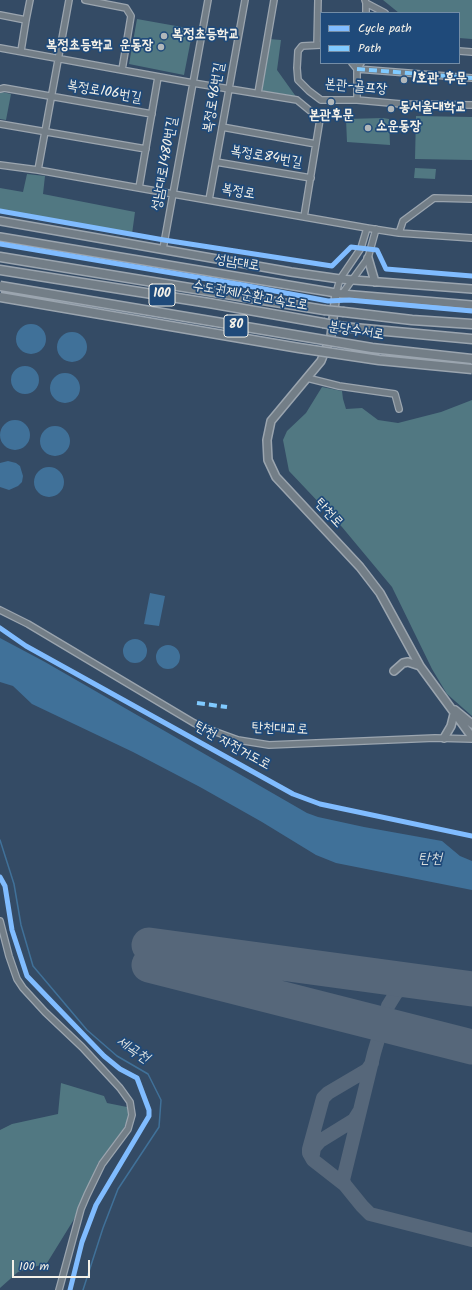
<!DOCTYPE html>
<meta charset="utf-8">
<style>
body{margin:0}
#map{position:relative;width:472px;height:1290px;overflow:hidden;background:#344b65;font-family:Kalam,sans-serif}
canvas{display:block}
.legend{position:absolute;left:320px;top:12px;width:140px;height:52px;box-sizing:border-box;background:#1f4a7a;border:1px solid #748da6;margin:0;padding:5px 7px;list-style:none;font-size:12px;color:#f4f1e8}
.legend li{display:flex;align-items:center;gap:8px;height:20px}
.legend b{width:20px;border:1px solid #748da6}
.scale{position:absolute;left:12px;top:1260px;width:78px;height:18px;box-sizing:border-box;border:2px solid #f4f1e8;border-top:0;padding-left:5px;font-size:12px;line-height:14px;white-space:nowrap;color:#f4f1e8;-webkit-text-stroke:3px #1f4a7a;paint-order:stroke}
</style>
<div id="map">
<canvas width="472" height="1290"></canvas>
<ul class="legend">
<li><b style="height:5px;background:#80bcff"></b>Cycle path</li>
<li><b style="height:5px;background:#80caff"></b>Path</li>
</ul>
<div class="scale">100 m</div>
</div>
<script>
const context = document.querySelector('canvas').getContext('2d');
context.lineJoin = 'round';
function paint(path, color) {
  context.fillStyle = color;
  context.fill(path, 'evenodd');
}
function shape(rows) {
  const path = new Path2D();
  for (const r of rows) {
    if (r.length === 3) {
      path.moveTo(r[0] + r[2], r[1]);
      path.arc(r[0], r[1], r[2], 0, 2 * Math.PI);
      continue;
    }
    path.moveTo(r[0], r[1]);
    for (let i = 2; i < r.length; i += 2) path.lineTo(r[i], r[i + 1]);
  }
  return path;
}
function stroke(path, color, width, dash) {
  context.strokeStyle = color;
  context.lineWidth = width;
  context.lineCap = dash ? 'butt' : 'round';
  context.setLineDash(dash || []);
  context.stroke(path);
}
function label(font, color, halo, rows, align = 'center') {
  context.font = font + ' Kalam,"Poor Story",sans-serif';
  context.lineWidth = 3.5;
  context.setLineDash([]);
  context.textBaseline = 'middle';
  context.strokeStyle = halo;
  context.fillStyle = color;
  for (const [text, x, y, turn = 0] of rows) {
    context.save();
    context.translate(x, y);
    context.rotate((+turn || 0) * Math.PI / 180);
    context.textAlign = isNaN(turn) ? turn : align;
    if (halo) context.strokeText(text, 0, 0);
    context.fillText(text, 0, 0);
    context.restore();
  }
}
const green = shape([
 [383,0,472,0,472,39,459,38,459,13,399,13],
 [137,19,193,29,184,75,129,64],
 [269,39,281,40,277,70,297,98,260,91],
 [2,92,11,94,6,120,0,119,0,93],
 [416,116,472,117,472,160,415,159],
 [383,118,389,119,390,145,347,142,346,119],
 [415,168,436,169,435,179,414,178],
 [27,174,45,176,43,194,135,212,132,234,0,210,0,188,23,192],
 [322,387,342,391,343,399,346,409,362,408,378,420,398,423,441,412,472,400,472,716,447,694,432,669,392,587,342,527,289,471,283,440,287,431,306,413],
 [61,1083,104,1096,107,1103,127,1107,129,1116,124,1128,98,1163,76,1216,47,1263,18,1272,0,1288,0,1130,12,1124,58,1114]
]);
const water = shape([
 [31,339,15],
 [72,347,15],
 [25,380,14],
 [65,388,15],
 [15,435,15],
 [55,441,15],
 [8,461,16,463,20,466,23,476,22,482,18,486,9,490,0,487,0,463],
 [49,482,15],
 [150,593,165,596,159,626,144,624],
 [0,638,45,662,307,813,318,817,364,827,442,841,460,856,472,861,472,890,336,863,316,855,262,822,200,787,133,752,32,704,13,686,0,682],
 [135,651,12],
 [168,657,12]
]);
const stream = shape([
 [0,840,14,884,21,925,33,966,87,1030,117,1056,148,1074,161,1100,159,1127,118,1189,103,1228,83,1290]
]);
const taxiway = shape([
 [428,983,416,984,405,987,396,993,388,1006,374,1053,343,1180,345,1185,362,1206,370,1214,472,1240],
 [313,1154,314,1148,320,1141,354,1120,359,1112],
 [345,1185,313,1160,309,1153,309,1149,323,1098,328,1093,367,1070,372,1063]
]);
const runway = shape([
 [149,945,472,989],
 [149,965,472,1047]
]);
const minor = shape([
 [85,0,126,8,131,16,122,70],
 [365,0,366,3,385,13],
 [366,13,366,3],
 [0,15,26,20,21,51],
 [26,20,30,0],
 [317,45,318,0],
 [321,45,302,46,298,51,297,68,298,80,309,91,321,100,357,100,401,104,472,105],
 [0,48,193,83,297,100,320,119,304,217],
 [459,51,472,52],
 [352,63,357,69,472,78],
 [0,89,4,88,152,114],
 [258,93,274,0],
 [357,100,357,69,361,63],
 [0,124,146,149],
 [222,127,316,144],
 [216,162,311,178],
 [0,165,38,170,139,188,367,228,399,233,472,238],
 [38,170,69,0],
 [139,188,158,77],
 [209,200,245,0],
 [399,233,403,221,434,198,472,199],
 [163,249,208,0],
 [336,293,340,279,361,248,367,228],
 [342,294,368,258,376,229],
 [307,378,339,386,395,394,399,409],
 [0,610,28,624,194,723,205,728,238,740,269,745,435,738,472,739],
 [0,921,9,956,17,979,23,988,45,1012,82,1047,120,1088,130,1102,132,1115,128,1129,102,1164,87,1195,81,1209,59,1290]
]);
const major = shape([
 [0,221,291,272,340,279,472,289],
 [0,237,342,294,472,305],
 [368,258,375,282],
 [336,293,331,336,321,361,271,421,267,440,268,460,276,477,360,567,380,593,420,666,472,737],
 [394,671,403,663,408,662,420,666],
 [455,710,472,724],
 [444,738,451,726,454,714]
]);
const highway = shape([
 [0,257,324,310],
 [0,270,209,303,323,323],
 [344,312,412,320,472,324],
 [343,327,472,339]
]);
const highwayBridge = shape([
 [0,286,372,348,472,359],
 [0,297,299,348,379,360,472,369],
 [324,310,344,312],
 [323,323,343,327]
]);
const quiet = shape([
 [357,69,472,78],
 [197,703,227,707]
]);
const cycleway = shape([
 [0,211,164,240,332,266,351,247,377,250,386,269,472,276],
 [0,244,243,285,328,301,349,300,472,311],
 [0,628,26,646,293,794,320,804,472,836],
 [0,877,5,886,12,930,27,976,104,1056,120,1069,137,1078,149,1110,149,1116,96,1205,82,1242,70,1290]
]);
const markers = [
 [164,36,4,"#b1b7ba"],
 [161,47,4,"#b1b7ba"],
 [404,80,4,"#b1b7ba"],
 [331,102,4,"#b1b7ba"],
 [391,109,4,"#b1b7ba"],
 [368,128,4,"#b1b7ba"]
];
const shields = [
 [162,295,26],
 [236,326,24]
];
const shieldNames = [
 ["100",162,295],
 ["80",236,326]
];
const poiNames = [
 ["복정초등학교",172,36],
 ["복정초등학교 운동장",153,47,"right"],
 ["1호관 후문",412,80],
 ["동서울대학교",399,109],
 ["본관후문",331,117,"center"],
 ["소운동장",376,128]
];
const streetNames = [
 ["본관-골프장",356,88,5],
 ["복정로106번길",104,93,10],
 ["복정로96번길",215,98,-80],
 ["복정로84번길",266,158,10],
 ["성남대로1480번길",166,164,-80],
 ["복정로",238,193,10],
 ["성남대로",237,264,9],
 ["수도권제1순환고속도로",250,297,10],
 ["분당수서로",356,332,9],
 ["탄천로",328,514,47],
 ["탄천대교로",280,730,2],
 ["탄천 자전거도로",232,747,29]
];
const waterNames = [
 ["탄천",430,860],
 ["세곡천",132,1051,33]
];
paint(green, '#517882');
paint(water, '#407199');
stroke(stream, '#407199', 1.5);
stroke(taxiway, '#56677a', 14);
stroke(runway, '#56677a', 35);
stroke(minor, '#9ba5af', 8);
stroke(major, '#9ba5af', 10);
stroke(highway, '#9ba5af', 11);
stroke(minor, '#737e87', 5.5);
stroke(major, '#737e87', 7);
stroke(highway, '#737e87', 8);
stroke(highwayBridge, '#9ba5af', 11, []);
stroke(highwayBridge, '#737e87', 8);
stroke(quiet, '#80caff', 4, [8, 4]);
stroke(cycleway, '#80bcff', 5);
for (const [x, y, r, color] of markers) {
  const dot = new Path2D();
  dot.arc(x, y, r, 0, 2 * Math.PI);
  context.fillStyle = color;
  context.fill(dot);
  stroke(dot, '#1f4a7a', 1.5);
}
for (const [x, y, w] of shields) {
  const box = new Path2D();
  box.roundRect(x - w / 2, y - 11, w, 22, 3);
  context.fillStyle = '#1f4a7a';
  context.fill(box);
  stroke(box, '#f4f1e8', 1);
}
label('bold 13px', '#f4f1e8', null, shieldNames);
label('bold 14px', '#f4f1e8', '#1f4a7a', poiNames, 'left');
label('14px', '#f4f1e8', '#1f4a7a', streetNames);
label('italic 15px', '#d9dedd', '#1f4a7a', waterNames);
</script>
